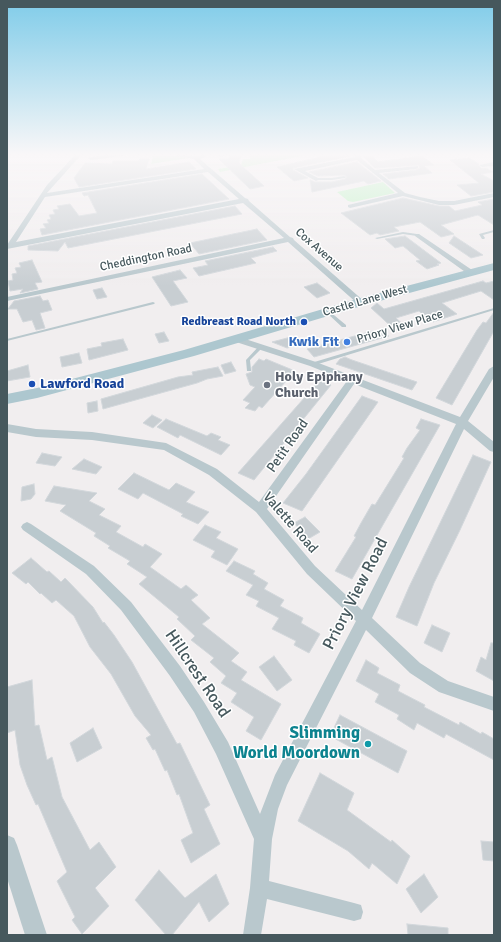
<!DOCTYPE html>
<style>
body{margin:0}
#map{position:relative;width:501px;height:942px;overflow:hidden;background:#f1eeef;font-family:Signika,sans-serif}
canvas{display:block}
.frame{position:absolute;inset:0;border:8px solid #46585d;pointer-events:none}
</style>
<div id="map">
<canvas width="501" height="942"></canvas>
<div class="frame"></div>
</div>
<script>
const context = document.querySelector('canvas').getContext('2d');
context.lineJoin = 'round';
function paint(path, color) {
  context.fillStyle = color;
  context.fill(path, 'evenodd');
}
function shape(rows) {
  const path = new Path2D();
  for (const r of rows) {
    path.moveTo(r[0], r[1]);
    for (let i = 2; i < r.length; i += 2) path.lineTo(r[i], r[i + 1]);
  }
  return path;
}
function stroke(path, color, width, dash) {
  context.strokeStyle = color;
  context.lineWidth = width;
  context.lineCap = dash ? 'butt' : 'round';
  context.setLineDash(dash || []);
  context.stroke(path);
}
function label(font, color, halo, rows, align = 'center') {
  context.font = font + ' Signika,sans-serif';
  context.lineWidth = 3;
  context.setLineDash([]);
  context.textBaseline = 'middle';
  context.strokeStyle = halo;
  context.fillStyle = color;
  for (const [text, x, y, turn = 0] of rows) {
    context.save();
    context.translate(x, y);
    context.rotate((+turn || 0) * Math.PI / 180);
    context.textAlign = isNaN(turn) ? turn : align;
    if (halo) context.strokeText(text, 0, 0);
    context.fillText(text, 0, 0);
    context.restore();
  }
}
const green = shape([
 [311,154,220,172,218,169,241,165,243,159,250,159,251,155],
 [153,156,178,156,188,158,151,164],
 [383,182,395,193,353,202,348,201,337,192]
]);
const building = shape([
 [230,154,241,154,239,163,264,186,250,189,219,159,229,159,230,154],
 [334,154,350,156,293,168,293,170,308,178,294,181,277,167,334,154],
 [362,155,371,155,378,162,422,156,434,165,424,166,432,173,389,179,383,174,416,170,420,168,419,165,375,168,362,155],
 [469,158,479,164,478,165,481,168,486,168,493,172,481,174,494,181,494,192,471,196,457,185,479,183,450,160,469,158],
 [140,159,149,159,146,169,189,162,196,169,79,187,74,178,85,163,112,164,113,161,139,161,140,159],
 [357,162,381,181,368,184,364,181,312,192,310,180,315,182,332,182,345,179,347,177,344,175,318,176,309,172,357,162],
 [202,174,229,199,42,235,40,229,46,228,43,224,49,223,47,220,51,219,49,215,55,214,53,210,59,209,57,206,70,204,79,216,97,213,88,195,84,196,82,193,202,174],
 [403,198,439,206,449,206,455,211,482,205,478,202,494,199,494,225,478,215,441,225,454,234,441,237,420,222,394,227,399,231,380,235,377,233,370,235,341,213,403,198],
 [235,206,242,214,68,248,65,242,58,251,28,250,28,246,235,206],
 [257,229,267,240,199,254,190,243,257,229],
 [405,236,441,263,437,264,439,265,427,269,416,261,420,260,403,246,395,248,385,239,405,236],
 [454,236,483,255,471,258,449,243,454,236],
 [273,247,277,251,251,258,256,263,199,276,193,268,208,265,205,261,273,247],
 [32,260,42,282,35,283,38,289,20,293,23,289,10,291,8,281,13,280,12,274,17,273,15,268,21,267,19,263,32,260],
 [180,270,187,278,173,281,188,302,171,306,152,277,180,270],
 [483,281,486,283,494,281,494,300,481,291,442,303,457,314,433,322,436,317,429,320,419,311,396,318,406,327,395,330,371,308,377,303,384,309,483,281],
 [317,283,330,293,317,298,304,287,317,283],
 [102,288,107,297,97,299,93,290,102,288],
 [40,296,43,301,48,300,52,310,40,313,45,328,36,330,32,320,23,322,17,309,8,309,14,301,40,296],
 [494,312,494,331,452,405,436,398,477,330,483,322,486,323,494,312],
 [373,331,389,336,314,357,307,349,373,331],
 [164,332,169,341,159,343,155,334,164,332],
 [291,337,300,345,287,348,272,342,291,337],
 [123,339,128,350,89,360,87,349,102,346,101,343,123,339],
 [79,353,82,363,62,367,60,357,79,353],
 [345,357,352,360,417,382,412,390,336,364,340,359,345,357],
 [259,359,264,361,266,359,295,371,262,408,259,406,255,411,245,408,250,403,243,400,255,387,250,385,246,374,252,372,252,367,259,359],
 [231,362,236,371,225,374,221,365,231,362],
 [28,365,30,377,7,381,7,371,28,365],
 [218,367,223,376,207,379,197,383,103,409,101,399,178,377,193,375,192,372,218,367],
 [320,380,331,385,254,480,238,473,320,380],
 [362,396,378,402,302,511,283,503,306,474,362,396],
 [97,401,98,411,88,413,87,403,97,401],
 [152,415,162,420,153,428,143,423,152,415],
 [166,419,207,436,211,433,221,437,218,440,230,445,221,455,180,435,178,438,157,427,166,419],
 [421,419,440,425,352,579,335,571,356,537,354,536,361,523,372,504,375,505,404,458,402,457,407,448,420,430,416,428,421,419],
 [42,453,62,457,55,466,36,463,42,453],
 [473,455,491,462,460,530,434,583,417,626,396,617,409,587,473,455],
 [84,459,102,467,96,474,72,469,84,459],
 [134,473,169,490,176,483,195,492,186,502,209,512,198,524,181,516,183,514,143,493,138,499,118,489,134,473],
 [34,484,35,494,31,499,21,501,22,487,34,484],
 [54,486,97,493,89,501,105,509,99,515,121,526,116,532,143,547,145,544,162,554,150,567,181,589,186,585,198,595,191,600,210,618,202,624,239,653,231,661,247,672,241,680,281,704,261,740,246,731,254,717,231,702,237,693,221,683,226,676,210,662,214,658,191,640,195,636,177,619,179,617,139,584,147,577,127,564,130,561,108,548,110,546,94,536,96,533,60,511,66,505,45,501,54,486],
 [305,517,320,532,308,539,294,523,305,517],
 [205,525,221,532,216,538,238,549,227,565,211,557,215,551,193,540,205,525],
 [31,558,47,572,49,571,61,582,65,578,93,607,103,623,104,622,114,635,132,662,177,744,180,743,210,805,204,809,220,844,191,863,181,840,193,833,179,794,177,795,167,770,165,771,155,749,153,750,146,738,151,735,135,716,111,674,90,647,74,616,56,600,52,603,41,593,40,594,28,582,26,584,12,573,31,558],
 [234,561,255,571,253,574,268,583,264,589,284,600,280,606,303,618,301,623,320,634,309,653,294,645,296,641,272,629,279,618,256,606,259,601,246,595,253,585,226,571,234,561],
 [432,625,450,633,442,652,424,643,432,625],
 [491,643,494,643,494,681,476,671,481,657,486,660,491,643],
 [274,656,292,680,277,691,259,667,274,656],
 [366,660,379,668,377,673,400,685,398,691,425,705,424,707,459,725,460,722,481,734,482,732,494,739,494,760,446,734,444,738,417,723,414,730,397,719,399,715,375,702,379,694,356,681,366,660],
 [32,680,35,726,39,725,47,760,52,757,62,797,90,850,99,842,116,867,95,888,109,906,82,934,72,920,75,917,57,881,67,872,38,804,36,805,27,785,20,765,15,730,7,733,7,687,32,680],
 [340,715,407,751,398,773,330,736,340,715],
 [93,728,102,748,77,762,70,743,93,728],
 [320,773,354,793,347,810,391,842,392,840,410,856,397,884,372,863,369,869,348,851,298,821,320,773],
 [481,841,494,842,494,861,483,860,481,841],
 [159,870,185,898,216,874,229,904,209,922,199,902,172,935,166,935,135,900,159,870],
 [424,874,438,897,421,913,406,889,424,874],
 [407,924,448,928,448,935,408,935,407,924]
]);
const service = shape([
 [344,176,346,177,345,178,332,180,316,180,314,179,316,178,332,178,344,176],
 [494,230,494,232,483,235,485,238,484,239,482,239,479,234,494,230],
 [403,232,417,234,419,235,417,236,403,234,377,239,375,238,403,232],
 [153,302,155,303,154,304,7,341,7,339,153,302],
 [494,308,494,310,315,365,311,365,311,363,494,308],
 [327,311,329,311,346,325,346,327,342,327,327,313,327,311],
 [259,346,263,346,263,347,250,360,251,370,251,371,247,371,246,360,259,346]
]);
const minor = shape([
 [76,154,82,154,47,193,204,169,194,159,168,154,196,156,210,154,200,159,245,198,248,199,249,201,290,237,293,238,294,240,365,302,364,304,358,304,288,242,7,301,7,297,284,238,243,203,7,249,7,245,47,185,76,154],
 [208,172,239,199,16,242,45,197,208,172],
 [111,154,136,154,91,160,88,158,111,154],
 [212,154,224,154,225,155,222,157,212,154],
 [355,154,361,154,361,158,375,170,418,166,418,168,416,169,379,173,405,193,420,197,439,201,454,201,494,193,494,197,454,205,439,205,403,196,350,208,348,207,348,205,398,193,357,160,305,171,318,178,318,180,316,181,294,169,355,157,355,154],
 [494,162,494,166,482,167,479,165,494,162],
 [415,234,419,234,475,272,468,274,415,236,415,234],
 [236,336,316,362,460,417,489,369,494,366,494,377,468,421,494,442,494,452,490,451,464,429,372,618,420,663,448,681,494,697,494,711,439,692,410,673,366,630,287,785,278,809,272,839,269,881,354,903,361,905,363,912,361,919,354,921,267,899,261,935,243,935,250,888,254,839,216,754,194,712,170,676,121,610,86,574,23,530,21,527,23,524,27,522,31,524,94,566,131,602,180,666,204,702,228,742,260,814,275,775,356,621,307,574,256,512,209,475,164,450,92,440,36,437,7,432,7,424,36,429,92,432,166,443,217,469,259,502,347,381,310,366,233,341,233,337,236,336],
 [354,384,456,424,362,610,315,566,267,509,354,384]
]);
const tertiary = shape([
 [7,835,14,838,17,845,47,935,25,935,7,878,7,835]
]);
const primary = shape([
 [494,263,494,270,365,305,194,356,37,398,7,404,7,394,37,388,184,350,357,299,494,263]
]);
const markers = [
 [304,322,4,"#1a4fb4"],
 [347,342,4,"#3f7fe0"],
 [32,384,4,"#1a4fb4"],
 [267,385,4,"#6b7280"],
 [368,744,4,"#0f9aa8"]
];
const farStreetnames = [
 ["Cox Avenue",319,250,41],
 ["Cheddington Road",146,258,-12],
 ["Castle Lane West",365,301,-16],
 ["Priory View Place",400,327,-17]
];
const farTransitnames = [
 ["Redbreast Road North",296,322]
];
const shopNames = [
 ["Kwik Fit",339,342]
];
const worshipNames = [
 ["Holy Epiphany",275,377],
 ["Church",275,393]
];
const transitNames = [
 ["Lawford Road",40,384]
];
const streetNames = [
 ["Petit Road",288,446,-55],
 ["Valette Road",290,523,49]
];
const nearStreetnames = [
 ["Priory View Road",356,594,-63],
 ["Hillcrest Road",197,674,56]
];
const nearCulturenames = [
 ["Slimming",360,734],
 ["World Moordown",360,754]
];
paint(green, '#baf2c1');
paint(building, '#c8ced2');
stroke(building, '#d2d7db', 1);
paint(service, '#b9c8cd');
paint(minor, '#b9c8cd');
paint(tertiary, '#b9c8cd');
paint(primary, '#adc7cf');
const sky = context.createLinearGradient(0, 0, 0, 286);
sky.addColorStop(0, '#80cce9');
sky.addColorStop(0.54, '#f9f7f8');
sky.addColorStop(1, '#f9f7f800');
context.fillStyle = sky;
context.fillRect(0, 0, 501, 286);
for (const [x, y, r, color] of markers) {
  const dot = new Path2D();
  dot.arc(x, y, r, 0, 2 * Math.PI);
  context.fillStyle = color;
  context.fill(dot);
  stroke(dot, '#fff', 1.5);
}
label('12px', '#46585d', '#fff', farStreetnames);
label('bold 12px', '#164399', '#fff', farTransitnames, 'right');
label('bold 14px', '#366cbe', '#fff', shopNames, 'right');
label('bold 14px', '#5b616d', '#fff', worshipNames, 'left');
label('bold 14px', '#164399', '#fff', transitNames, 'left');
label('14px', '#46585d', '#fff', streetNames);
label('17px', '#46585d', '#fff', nearStreetnames);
label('bold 17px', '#0d838f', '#fff', nearCulturenames, 'right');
</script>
